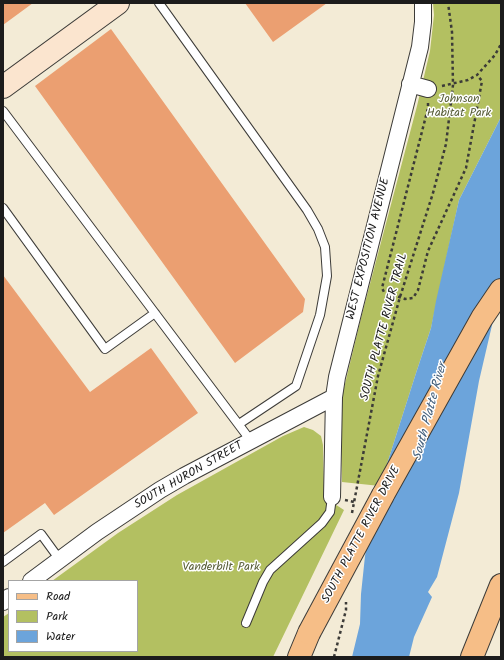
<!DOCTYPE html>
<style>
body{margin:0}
#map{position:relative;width:504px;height:660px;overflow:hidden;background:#f3ebd6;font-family:Kalam,sans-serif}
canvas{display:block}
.frame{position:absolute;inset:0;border:4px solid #1c1c1c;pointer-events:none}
.legend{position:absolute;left:8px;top:580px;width:130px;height:72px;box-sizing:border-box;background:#fff;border:1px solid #a4a4a4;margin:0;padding:5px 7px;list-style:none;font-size:12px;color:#1c1c1c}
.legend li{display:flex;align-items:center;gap:8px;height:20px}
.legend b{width:20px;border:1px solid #a4a4a4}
</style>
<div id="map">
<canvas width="504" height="660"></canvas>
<div class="frame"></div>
<ul class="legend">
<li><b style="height:5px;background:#f6be87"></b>Road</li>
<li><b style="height:11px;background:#b3c061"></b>Park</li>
<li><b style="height:11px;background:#6ca4db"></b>Water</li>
</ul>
</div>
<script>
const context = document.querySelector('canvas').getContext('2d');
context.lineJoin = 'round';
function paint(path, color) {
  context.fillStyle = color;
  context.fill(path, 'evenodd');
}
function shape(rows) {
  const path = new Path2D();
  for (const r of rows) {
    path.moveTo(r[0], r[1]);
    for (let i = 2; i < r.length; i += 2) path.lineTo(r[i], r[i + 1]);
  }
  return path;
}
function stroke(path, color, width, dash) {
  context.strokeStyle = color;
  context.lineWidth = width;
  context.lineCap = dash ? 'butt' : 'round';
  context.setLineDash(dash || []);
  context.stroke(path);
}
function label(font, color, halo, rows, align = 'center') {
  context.font = font + ' Kalam,sans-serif';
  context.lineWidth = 3;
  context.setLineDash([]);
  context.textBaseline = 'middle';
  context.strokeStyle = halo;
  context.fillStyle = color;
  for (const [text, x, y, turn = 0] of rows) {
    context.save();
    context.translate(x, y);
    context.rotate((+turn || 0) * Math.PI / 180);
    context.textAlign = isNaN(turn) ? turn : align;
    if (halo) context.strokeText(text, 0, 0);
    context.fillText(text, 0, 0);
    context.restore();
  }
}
const green = shape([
 [433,3,501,3,501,117,459,200,431,328,417,370,380,486,342,482,341,408,343,392,361,318,417,106,430,51,434,15],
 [304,427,313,430,321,436,323,445,324,497,344,510,273,657,3,657,3,617,9,613,9,651,137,651,137,581,52,581,118,533,177,495,283,436]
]);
const water = shape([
 [501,117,501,295,496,308,479,381,459,493,437,577,428,592,432,597,414,637,409,657,352,657,360,624,361,594,365,556,372,518,380,486,417,370,431,328,436,301,459,200]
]);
const building = shape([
 [3,3,33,3,3,25],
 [245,3,327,3,273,42],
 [111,29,305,299,303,312,235,363,35,86],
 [3,275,90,392,151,348,198,413,54,515,45,503,3,533]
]);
const path = shape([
 [442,86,468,80,477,75,495,55,501,44],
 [428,103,428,108,382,288,384,292,405,299,413,298,418,290,428,251,466,168,482,81,477,75],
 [345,500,354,502],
 [352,513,378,376,400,297,433,193,446,144,453,85,452,32,448,3],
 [334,657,346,610,346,602]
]);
const lane = shape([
 [159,3,307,210,318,229,325,247,327,276,320,315,296,386,239,424],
 [3,111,251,441],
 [3,208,105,349,155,313],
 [3,562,41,534,60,560],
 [246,623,263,582,270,570,322,523,330,512,332,497]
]);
const street = shape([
 [410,84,428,89],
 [332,497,334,397,337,377,420,47,423,22,423,3],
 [31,581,97,532,160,490,184,476,334,397],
 [3,602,9,597]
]);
const secondary = shape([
 [3,87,118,3]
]);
const primary = shape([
 [472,657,501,585]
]);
const highway = shape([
 [383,495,482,318,501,290],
 [299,657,309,633]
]);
const highwayBridge = shape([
 [309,633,383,495]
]);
const parkNames = [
 ["Johnson",459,100],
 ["Habitat Park",459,114],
 ["Vanderbilt Park",221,568]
];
const streetNames = [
 ["WEST EXPOSITION AVENUE",369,249,-76],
 ["SOUTH PLATTE RIVER TRAIL",385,327,-75],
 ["SOUTH HURON STREET",189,476,-30],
 ["SOUTH PLATTE RIVER DRIVE",362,535,-62]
];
const waterNames = [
 ["South Platte River",431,412,-75]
];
paint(green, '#b3c061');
paint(water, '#6ca4db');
paint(building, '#eb9f71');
stroke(lane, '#3c3b38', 10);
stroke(street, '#3c3b38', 18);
stroke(secondary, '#3c3b38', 24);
stroke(primary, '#3c3b38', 24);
stroke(highway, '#3c3b38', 24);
stroke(path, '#3c3b38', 2.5, [3, 3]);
stroke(lane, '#fff', 8);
stroke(street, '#fff', 16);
stroke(secondary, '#fbe5cf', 22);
stroke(primary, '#f6be87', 22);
stroke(highway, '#f6be87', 22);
stroke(highwayBridge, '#3c3b38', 24, []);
stroke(highwayBridge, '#f6be87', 22);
label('12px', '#585e38', '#fff', parkNames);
label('12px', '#1c1c1c', '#fff', streetNames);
label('italic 13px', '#44607c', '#fff', waterNames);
</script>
